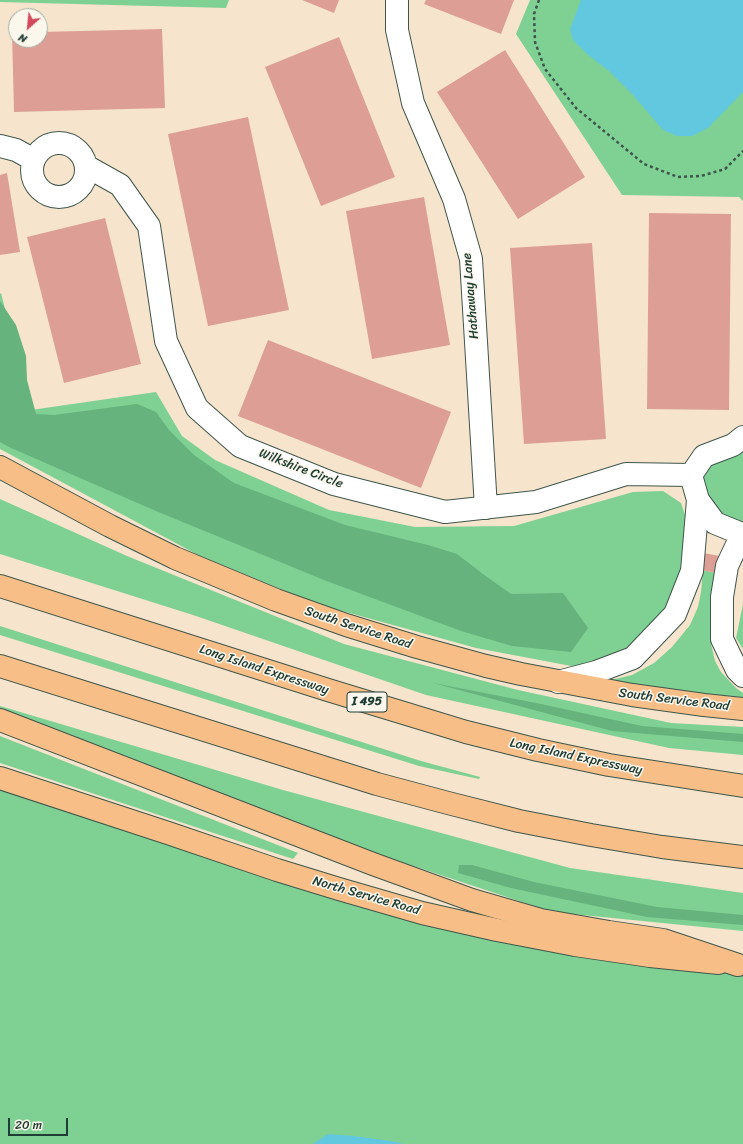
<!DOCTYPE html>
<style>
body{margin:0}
#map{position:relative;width:743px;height:1144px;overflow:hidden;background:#f6e4cd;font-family:Sriracha,sans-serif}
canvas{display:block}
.north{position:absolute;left:8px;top:8px;width:40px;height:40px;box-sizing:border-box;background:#fbf7ec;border:1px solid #a3ada2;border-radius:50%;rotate:207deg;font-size:11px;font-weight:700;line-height:16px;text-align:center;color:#1f3d34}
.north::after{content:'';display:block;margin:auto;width:14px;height:18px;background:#d1495b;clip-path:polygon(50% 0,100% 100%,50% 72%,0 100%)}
.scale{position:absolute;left:8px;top:1118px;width:60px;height:18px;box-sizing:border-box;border:2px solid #1f3d34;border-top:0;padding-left:5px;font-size:12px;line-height:14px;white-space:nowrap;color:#1f3d34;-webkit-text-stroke:3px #fbf7ec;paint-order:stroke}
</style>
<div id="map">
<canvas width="743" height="1144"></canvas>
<div class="north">N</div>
<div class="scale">20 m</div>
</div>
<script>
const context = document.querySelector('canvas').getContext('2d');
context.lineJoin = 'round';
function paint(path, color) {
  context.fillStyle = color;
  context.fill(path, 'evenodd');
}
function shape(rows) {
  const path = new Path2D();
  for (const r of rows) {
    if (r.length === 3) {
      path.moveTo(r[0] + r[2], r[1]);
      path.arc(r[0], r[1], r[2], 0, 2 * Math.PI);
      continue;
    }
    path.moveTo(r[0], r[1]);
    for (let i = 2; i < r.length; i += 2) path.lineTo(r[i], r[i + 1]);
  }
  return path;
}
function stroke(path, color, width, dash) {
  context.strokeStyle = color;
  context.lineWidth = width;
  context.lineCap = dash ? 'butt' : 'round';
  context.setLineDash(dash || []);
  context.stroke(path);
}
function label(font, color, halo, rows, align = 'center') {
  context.font = font + ' Sriracha,sans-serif';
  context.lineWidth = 3;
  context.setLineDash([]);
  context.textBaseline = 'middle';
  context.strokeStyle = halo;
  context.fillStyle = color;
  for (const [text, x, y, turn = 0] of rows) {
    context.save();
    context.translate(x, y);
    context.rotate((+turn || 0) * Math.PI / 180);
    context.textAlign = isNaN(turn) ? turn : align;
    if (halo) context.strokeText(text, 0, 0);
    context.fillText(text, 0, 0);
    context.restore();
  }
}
const green = shape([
 [0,0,229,0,226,8,0,2],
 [530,0,743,0,743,201,739,197,622,195,516,34],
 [1,293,31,410,156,392,182,436,215,460,329,510,415,527,514,526,633,492,663,491,681,503,689,527,685,568,661,622,615,660,582,668,476,648,317,604,198,555,0,449,0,294],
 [743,437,743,534,698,500,704,456],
 [0,499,127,556,344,644,518,690,671,723,743,727,743,755,669,748,426,695,193,615,0,554],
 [703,570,716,573,711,614,711,644,715,661,721,672,736,688,743,693,743,703,603,682,632,675,654,663,672,647,690,625,698,607,701,592],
 [743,604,743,649,736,638],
 [0,626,421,761,480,777,479,779,419,766,0,635],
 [0,706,283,790,570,868,743,893,743,931,552,912,329,838,0,710],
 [0,736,298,853,293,859,0,763],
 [0,778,339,889,743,966,743,1144,0,1144]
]);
const forest = shape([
 [0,301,16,325,26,356,27,380,36,414,54,415,137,404,156,412,169,430,194,455,234,483,345,525,428,545,457,554,483,574,511,594,563,593,588,628,571,652,512,646,461,631,324,580,156,511,11,448,0,442],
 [433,683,541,704,642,726,743,734,743,742,612,731],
 [459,865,472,865,534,882,657,907,743,915,743,925,647,917,511,888,458,873]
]);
const water = shape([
 [581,0,743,0,743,92,708,128,692,136,677,136,663,130,633,95,609,71,587,54,573,40,570,29],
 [328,1134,354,1136,397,1142,403,1144,313,1144]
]);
const building = shape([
 [302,0,339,0,334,13],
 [426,0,514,0,501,34,424,4],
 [162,29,165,108,14,112,12,33,16,33,16,40,40,40,40,32],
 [339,37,395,177,321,206,265,67],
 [505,50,585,177,518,219,437,92],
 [248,117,289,310,208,326,168,134],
 [7,173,20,252,0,255,0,175],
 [424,197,450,345,372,359,346,211],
 [649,213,731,214,729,410,647,409],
 [105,218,141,364,64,383,27,237],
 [592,243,606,439,524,444,510,248],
 [268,340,451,412,421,488,238,416],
 [698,552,725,557,722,574,695,569]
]);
const path = shape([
 [539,0,534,14,535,42,545,69,576,108,644,164,678,177,701,176,725,169,743,151]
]);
const minor = shape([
 [397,0,397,30,413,103,454,199,471,259,486,508],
 [59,170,27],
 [0,146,16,150,34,160],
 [86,166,120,185,149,226,166,341,197,408,240,446,334,484,445,512,536,502,626,474,691,475],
 [742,534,727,566,722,597,722,639,737,670,743,676],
 [742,534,715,523,698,500,691,475,704,456,733,445,743,437],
 [558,682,596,672,633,658,675,614,692,571,698,500]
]);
const major = shape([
 [0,467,110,526,175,558,276,600,346,625,417,647,486,666,521,674,632,695,704,705,743,709],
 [0,778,168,833,277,870,339,889,422,913,497,930,575,945,650,956,719,963]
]);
const highway = shape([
 [0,586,328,690,466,732,538,750,609,765,743,786],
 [0,666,377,784,448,803,519,821,591,835,662,847,743,857],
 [0,720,373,864,472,900,541,920,609,932,663,940,738,965]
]);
const shields = [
 [367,702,40]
];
const shieldNames = [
 ["I 495",367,702]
];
const streetNames = [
 ["Hathaway Lane",471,296,-95],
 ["Wilkshire Circle",301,469,21],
 ["South Service Road",358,628,18],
 ["Long Island Expressway",264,670,18],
 ["South Service Road",674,700,7],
 ["Long Island Expressway",576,757,12],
 ["North Service Road",366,896,16]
];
paint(green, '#7ed193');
paint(forest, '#66b37d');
paint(water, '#62c8df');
paint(building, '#dd9f95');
stroke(minor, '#3f564b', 24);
stroke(major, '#3f564b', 24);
stroke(highway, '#3f564b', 24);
stroke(path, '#3f564b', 2.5, [3, 3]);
stroke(minor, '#fff', 22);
stroke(major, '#f7be87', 22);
stroke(highway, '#f7be87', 22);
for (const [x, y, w] of shields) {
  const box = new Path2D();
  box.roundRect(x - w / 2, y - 10, w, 20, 3);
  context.fillStyle = '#fbf7ec';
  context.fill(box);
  stroke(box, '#1f3d34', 1);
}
label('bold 12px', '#1f3d34', null, shieldNames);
label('13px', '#1f3d34', '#fbf7ec', streetNames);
</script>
